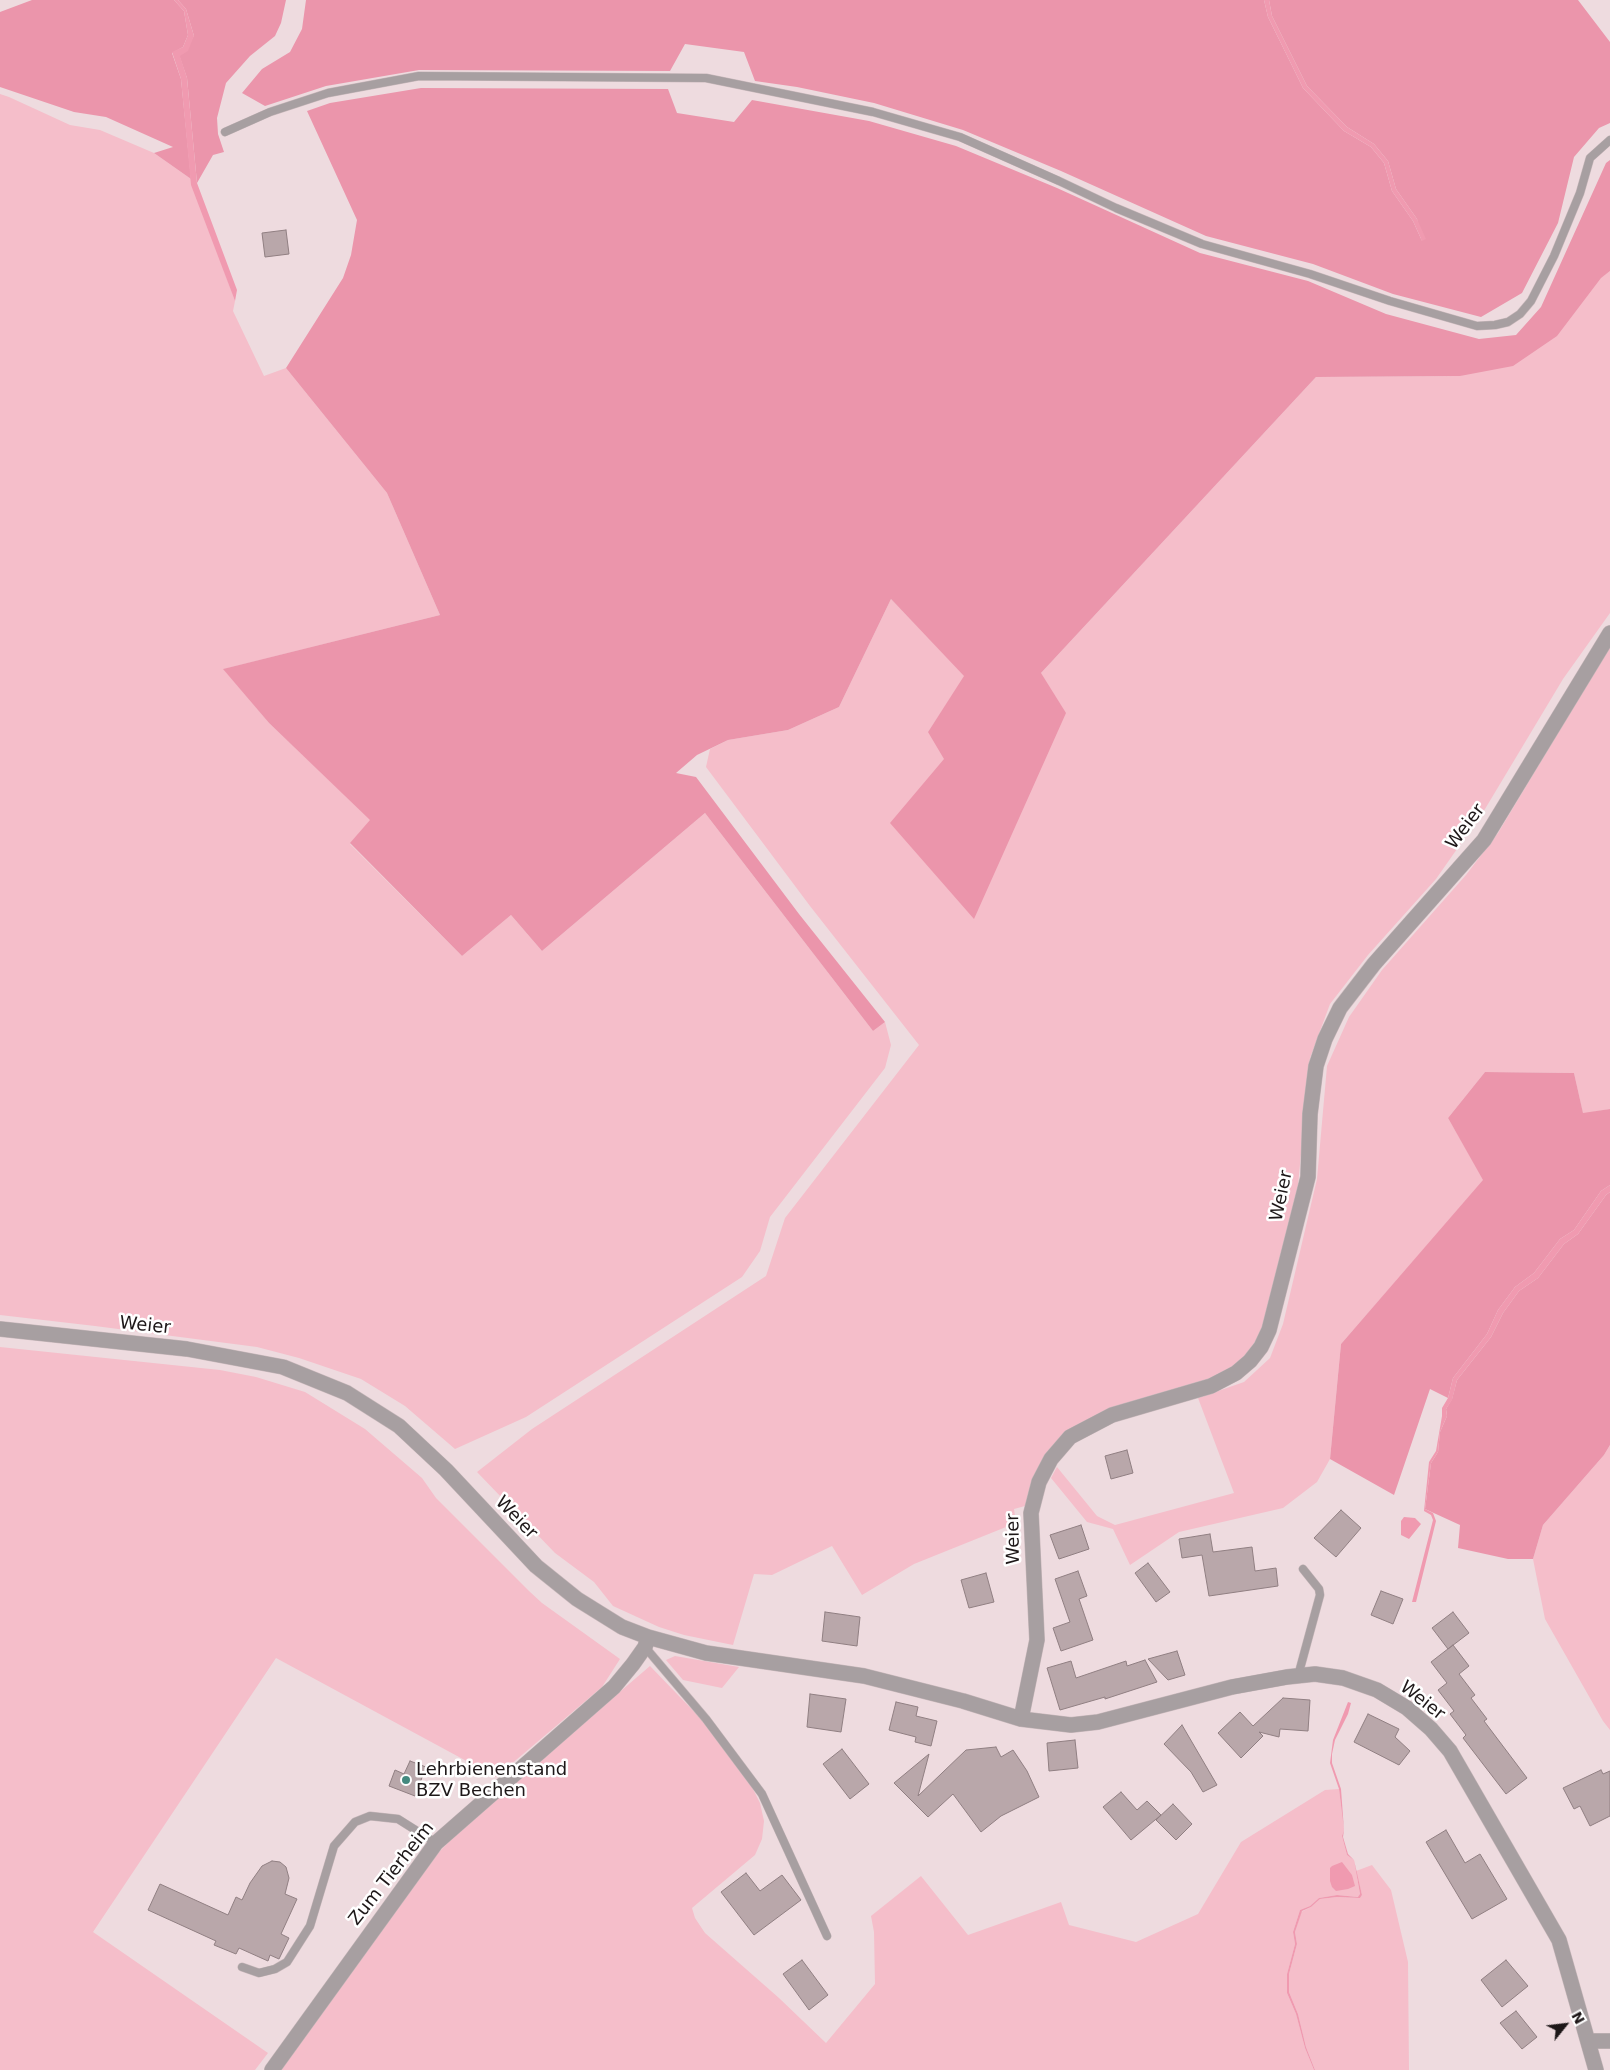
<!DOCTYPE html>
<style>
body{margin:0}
#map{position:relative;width:1610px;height:2070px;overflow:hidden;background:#eedbdf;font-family:"DejaVu Sans",sans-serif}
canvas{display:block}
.north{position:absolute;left:1540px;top:2000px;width:50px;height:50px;-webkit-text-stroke:4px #fff;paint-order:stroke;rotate:61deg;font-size:14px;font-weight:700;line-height:20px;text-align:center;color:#1d1718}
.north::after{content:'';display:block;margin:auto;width:18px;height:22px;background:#1d1718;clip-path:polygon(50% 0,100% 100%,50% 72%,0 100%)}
</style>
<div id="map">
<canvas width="1610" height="2070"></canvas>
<div class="north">N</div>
</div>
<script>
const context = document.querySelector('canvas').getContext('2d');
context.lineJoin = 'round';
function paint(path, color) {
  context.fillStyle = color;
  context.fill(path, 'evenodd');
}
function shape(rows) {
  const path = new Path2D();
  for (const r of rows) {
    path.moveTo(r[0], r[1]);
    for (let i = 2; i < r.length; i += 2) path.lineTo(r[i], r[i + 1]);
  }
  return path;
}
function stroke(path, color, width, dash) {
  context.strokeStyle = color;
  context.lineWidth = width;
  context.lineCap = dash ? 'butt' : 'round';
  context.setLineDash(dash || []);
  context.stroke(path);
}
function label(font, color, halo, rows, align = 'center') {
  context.font = font + ' "DejaVu Sans",sans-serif';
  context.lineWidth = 5;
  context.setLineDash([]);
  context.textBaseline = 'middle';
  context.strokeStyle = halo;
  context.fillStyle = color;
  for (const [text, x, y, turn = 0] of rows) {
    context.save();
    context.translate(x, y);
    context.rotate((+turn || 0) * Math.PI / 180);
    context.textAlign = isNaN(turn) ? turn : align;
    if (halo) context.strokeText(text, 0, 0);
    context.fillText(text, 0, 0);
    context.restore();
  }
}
const green = shape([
 [0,94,9,97,70,125,100,130,154,153,191,179,235,301,233,311,264,376,286,368,387,493,440,615,224,669,269,723,371,820,350,844,462,956,511,915,542,951,705,813,873,1031,885,1022,891,1045,885,1068,770,1217,760,1251,742,1277,526,1417,455,1449,405,1406,361,1379,299,1358,257,1347,95,1326,0,1315],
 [1610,271,1610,613,1563,679,1485,809,1436,879,1368,955,1330,1004,1310,1058,1297,1196,1264,1327,1246,1356,1232,1367,1206,1380,1110,1408,1047,1454,1025,1506,1014,1509,1016,1523,914,1564,862,1595,832,1546,772,1575,754,1574,733,1645,684,1635,659,1627,613,1606,594,1582,555,1553,477,1472,532,1429,766,1276,785,1218,919,1045,810,906,706,767,710,749,728,740,788,730,839,707,891,599,965,676,928,732,1041,673,1316,377,1460,376],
 [1610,646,1610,1109,1583,1114,1574,1073,1485,1072,1448,1118,1484,1180,1341,1344,1330,1459,1317,1482,1283,1508,1179,1532,1130,1565,1113,1529,1087,1522,1051,1478,1057,1467,1097,1516,1115,1525,1234,1493,1198,1398,1244,1382,1270,1358,1283,1324,1317,1179,1327,1066,1349,1017,1382,970,1466,875,1498,833],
 [0,1347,220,1370,256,1377,305,1392,365,1429,422,1478,436,1498,529,1591,542,1603,620,1659,602,1687,496,1777,276,1658,93,1932,268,2053,255,2070,0,2070],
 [1610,1445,1610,1730,1603,1721,1545,1619,1533,1559,1543,1525,1604,1455],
 [675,1656,739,1667,722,1688,683,1680,666,1660],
 [650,1666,706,1724,752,1787,760,1803,764,1821,762,1839,755,1855,692,1908,695,1918,705,1933,779,1998,826,2043,875,1984,874,1932,871,1916,921,1876,968,1935,1061,1902,1069,1925,1136,1942,1198,1914,1241,1842,1325,1790,1339,1789,1344,1830,1342,1836,1347,1855,1354,1860,1360,1894,1359,1897,1337,1895,1319,1898,1310,1906,1300,1910,1293,1932,1295,1944,1287,1974,1287,1993,1296,2014,1305,2048,1314,2070,276,2070,438,1853,469,1821],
 [1372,1865,1391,1890,1408,1962,1409,2070,1315,2070,1306,2047,1298,2014,1289,1992,1289,1974,1297,1944,1295,1932,1301,1912,1311,1907,1320,1899,1337,1897,1360,1898,1362,1895,1356,1871]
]);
const forest = shape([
 [32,0,174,0,184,11,188,35,183,47,172,53,181,79,191,179,154,153,173,147,106,117,74,112,0,87,0,12],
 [178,0,286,0,281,23,275,36,250,56,226,83,217,118,218,134,224,152,213,155,197,183,187,78,179,55,194,36,186,9],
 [306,0,1264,0,1268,17,1303,88,1344,131,1371,147,1384,163,1392,191,1413,221,1422,241,1417,219,1396,189,1388,161,1374,144,1347,127,1307,86,1272,16,1269,0,1578,0,1610,42,1610,123,1599,128,1574,157,1558,223,1522,293,1481,317,1393,294,1313,264,1206,236,1061,171,963,130,874,103,797,87,755,81,744,52,685,44,670,71,419,70,326,86,265,106,242,93,262,69,290,52,302,29],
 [421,88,668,89,677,113,734,122,752,100,869,121,956,146,1057,188,1200,253,1308,281,1386,314,1479,339,1516,335,1541,307,1606,163,1610,160,1610,271,1601,278,1557,336,1513,366,1460,376,1316,377,1041,673,1066,713,974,919,890,823,944,759,928,732,964,676,891,599,839,707,788,730,728,740,697,755,676,773,696,777,799,914,885,1022,873,1031,705,813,542,951,511,915,462,956,350,843,370,820,269,723,223,669,440,615,387,493,286,368,343,278,351,255,357,220,307,111,330,103],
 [1485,1072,1574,1073,1583,1113,1610,1109,1610,1185,1601,1191,1574,1230,1560,1239,1534,1273,1515,1287,1498,1310,1487,1334,1453,1378,1448,1398,1430,1389,1394,1495,1330,1459,1341,1344,1483,1180,1448,1118],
 [1610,1192,1610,1445,1604,1455,1543,1525,1533,1559,1508,1559,1458,1548,1460,1525,1425,1509,1431,1463,1438,1452,1440,1432,1447,1416,1446,1409,1452,1399,1457,1380,1491,1337,1503,1313,1519,1291,1538,1278,1564,1244,1578,1234,1606,1195]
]);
const water = shape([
 [174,0,178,0,186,9,194,36,188,51,180,56,187,78,197,183,237,290,235,301,191,185,181,79,172,52,183,47,188,35,184,11],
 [1264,0,1269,0,1272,16,1307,86,1347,127,1374,144,1388,161,1396,189,1417,219,1426,239,1422,241,1413,221,1392,191,1384,163,1371,147,1344,131,1303,88,1268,17],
 [1610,1185,1610,1192,1606,1195,1578,1234,1564,1244,1538,1278,1519,1291,1503,1313,1491,1337,1457,1380,1452,1400,1446,1409,1447,1416,1440,1432,1438,1452,1431,1463,1425,1509,1433,1513,1436,1521,1416,1602,1412,1602,1433,1520,1431,1515,1424,1511,1429,1462,1436,1451,1442,1416,1442,1408,1448,1398,1453,1378,1487,1334,1498,1310,1515,1287,1534,1273,1560,1239,1574,1230,1601,1191],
 [1404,1517,1415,1518,1421,1524,1409,1539,1401,1535,1401,1521],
 [1348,1702,1351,1703,1348,1714,1335,1740,1332,1754,1332,1763,1341,1789,1344,1830,1343,1837,1348,1854,1354,1860,1362,1895,1360,1898,1337,1897,1320,1899,1311,1907,1302,1911,1295,1932,1297,1944,1289,1974,1289,1992,1298,2014,1306,2047,1315,2070,1314,2070,1305,2048,1296,2014,1287,1993,1287,1974,1295,1944,1293,1932,1300,1910,1310,1906,1319,1898,1337,1895,1358,1897,1360,1894,1354,1860,1347,1855,1342,1836,1344,1830,1339,1789,1330,1763,1333,1740],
 [1342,1862,1352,1875,1355,1886,1348,1889,1336,1891,1332,1887,1330,1881,1330,1868,1332,1866]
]);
const building = shape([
 [286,230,289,254,265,257,262,233,286,230],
 [1127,1450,1133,1473,1111,1479,1105,1456,1127,1450],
 [1341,1510,1361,1528,1336,1557,1314,1538,1341,1510],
 [1081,1525,1089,1549,1059,1559,1050,1535,1081,1525],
 [1210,1534,1213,1552,1252,1547,1255,1571,1276,1568,1278,1586,1209,1596,1202,1555,1182,1558,1179,1539,1210,1534],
 [1148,1563,1170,1592,1156,1602,1135,1573,1148,1563],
 [1078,1571,1087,1596,1079,1599,1093,1640,1061,1651,1053,1628,1070,1622,1055,1579,1078,1571],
 [986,1573,994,1602,969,1608,961,1580,986,1573],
 [1381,1591,1403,1599,1393,1624,1371,1615,1381,1591],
 [825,1612,860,1617,857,1646,822,1641,825,1612],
 [1453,1612,1469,1633,1448,1649,1432,1628,1453,1612],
 [1453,1645,1469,1666,1459,1674,1475,1695,1471,1698,1487,1719,1484,1721,1527,1778,1506,1794,1463,1738,1466,1735,1450,1714,1454,1711,1438,1690,1447,1683,1431,1662,1453,1645],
 [1177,1651,1185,1675,1168,1680,1148,1659,1177,1651],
 [1145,1660,1157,1682,1105,1699,1105,1697,1060,1710,1047,1668,1071,1661,1076,1678,1126,1661,1127,1666,1145,1660],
 [810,1694,846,1699,841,1732,807,1727,810,1694],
 [1283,1698,1310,1700,1308,1731,1280,1729,1279,1737,1259,1732,1263,1736,1241,1758,1218,1733,1240,1712,1253,1726,1283,1698],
 [896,1702,918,1707,916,1716,937,1721,931,1746,915,1742,916,1737,889,1730,896,1702],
 [1368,1714,1399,1729,1395,1737,1410,1751,1399,1765,1354,1742,1368,1714],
 [1182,1725,1217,1785,1203,1792,1191,1772,1164,1744,1182,1725],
 [1075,1740,1078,1768,1049,1771,1047,1743,1075,1740],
 [996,1747,1001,1757,1013,1750,1027,1771,1039,1797,1001,1816,981,1832,953,1794,928,1817,894,1783,929,1754,918,1796,966,1750,996,1747],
 [842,1749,869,1784,850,1799,823,1764,842,1749],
 [410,1761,426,1767,415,1796,389,1786,395,1770,404,1774,410,1761],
 [1601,1770,1603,1774,1610,1771,1610,1816,1590,1826,1580,1806,1574,1809,1563,1788,1601,1770],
 [1121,1792,1137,1810,1147,1801,1161,1815,1131,1840,1103,1807,1121,1792],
 [1173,1804,1192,1824,1176,1840,1156,1820,1173,1804],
 [1446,1830,1465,1863,1480,1854,1507,1899,1472,1919,1426,1842,1446,1830],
 [272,1861,280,1862,286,1867,289,1878,285,1894,297,1899,281,1934,289,1938,279,1959,270,1955,268,1961,239,1948,236,1954,214,1945,216,1941,148,1910,160,1884,228,1915,236,1897,242,1900,250,1883,262,1866,272,1861],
 [746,1873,760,1891,782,1875,801,1900,754,1935,721,1892,746,1873],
 [802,1960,828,1995,809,2010,783,1974,802,1960],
 [1506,1960,1528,1986,1502,2007,1481,1980,1506,1960],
 [1516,2011,1537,2037,1522,2049,1500,2023,1516,2011]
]);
const lane = shape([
 [225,132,270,112,328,93,419,76,706,78,873,112,960,137,1059,181,1116,208,1202,244,1310,274,1390,301,1477,326,1495,325,1508,322,1520,314,1531,301,1554,256,1580,193,1590,158,1610,140],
 [645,1647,706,1719,762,1794,827,1936],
 [1298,1676,1320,1595,1319,1589,1303,1569],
 [242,1967,259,1973,275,1969,287,1962,310,1926,334,1846,355,1822,370,1816,398,1819,436,1843]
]);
const street = shape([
 [0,1329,187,1349,283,1367,347,1393,399,1426,446,1470,536,1566,577,1599,622,1627,648,1637,706,1653,864,1676,963,1701,1021,1719,1071,1725,1098,1722,1232,1687,1287,1677,1315,1674,1343,1678,1377,1690,1407,1708,1431,1729,1450,1751,1559,1940,1596,2070],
 [1021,1719,1037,1640,1031,1513,1039,1482,1051,1459,1070,1437,1112,1415,1211,1386,1236,1373,1250,1361,1261,1347,1269,1330,1308,1177,1310,1114,1316,1066,1325,1039,1340,1008,1374,964,1484,840,1610,633],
 [1588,2041,1610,2041],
 [272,2070,436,1843,614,1687,633,1664,645,1647,648,1637]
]);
const markers = [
 [406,1780,5,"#43897f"]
];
const streetNames = [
 ["Weier",1466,827,-53],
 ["Weier",1282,1196,-78],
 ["Weier",145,1326,6],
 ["Weier",516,1518,46],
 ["Weier",1014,1539,-91],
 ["Weier",1422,1701,38],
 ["Zum Tierheim",392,1874,-52]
];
const poiNames = [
 ["Lehrbienenstand",416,1770],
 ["BZV Bechen",416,1791]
];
paint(green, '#f5beca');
paint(forest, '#eb95ab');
paint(water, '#f09ab0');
paint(building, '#b9a7aa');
stroke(building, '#907f82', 1);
stroke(lane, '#c8b8bb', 9);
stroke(street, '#c8b8bb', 16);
stroke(lane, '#a79fa1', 8);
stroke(street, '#a79fa1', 15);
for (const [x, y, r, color] of markers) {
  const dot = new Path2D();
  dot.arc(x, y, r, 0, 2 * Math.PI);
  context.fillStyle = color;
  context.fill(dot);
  stroke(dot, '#fff', 2);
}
label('18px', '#1d1718', '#fff', streetNames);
label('18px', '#1d1718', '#fff', poiNames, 'left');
</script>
